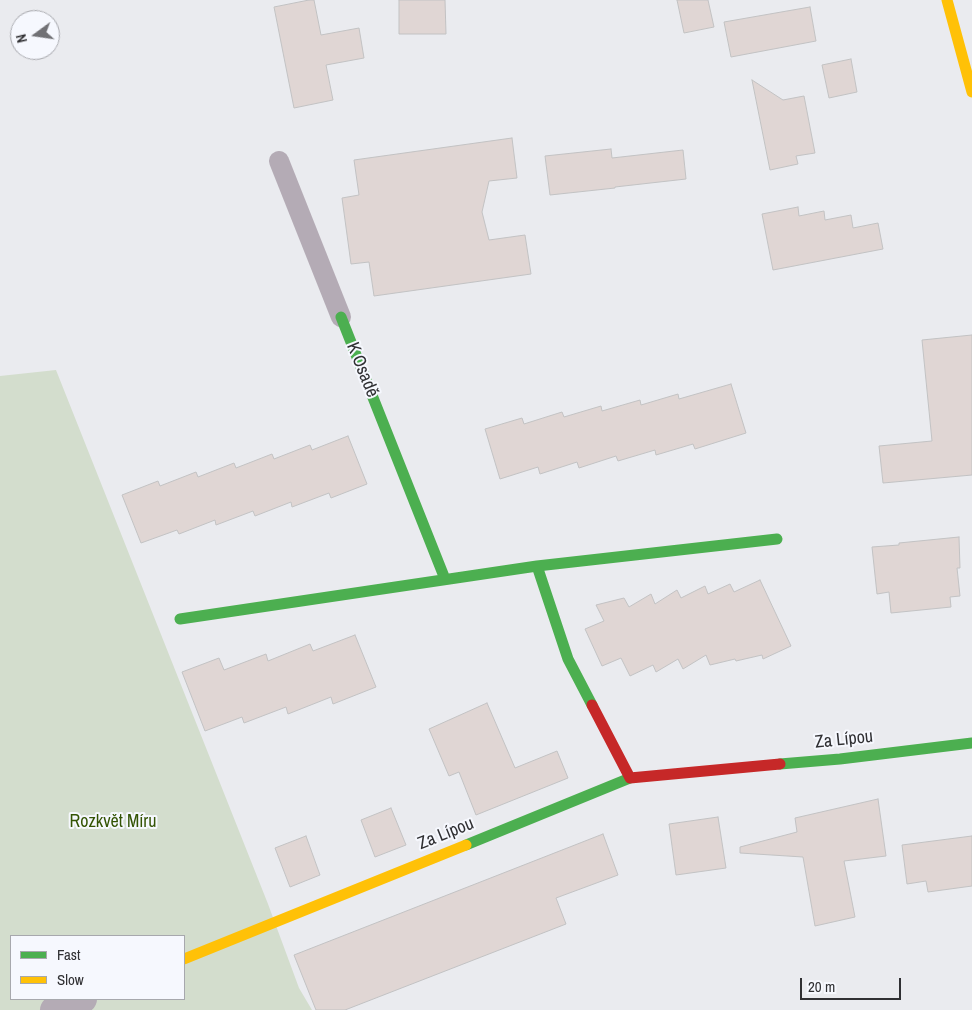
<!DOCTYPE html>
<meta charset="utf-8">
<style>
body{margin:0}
#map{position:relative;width:972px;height:1010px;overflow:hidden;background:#eaebef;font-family:"Archivo Narrow",sans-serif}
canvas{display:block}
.legend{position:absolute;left:10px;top:935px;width:175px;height:65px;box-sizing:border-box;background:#f6f8fe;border:1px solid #a7a8ad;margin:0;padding:6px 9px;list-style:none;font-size:15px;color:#303033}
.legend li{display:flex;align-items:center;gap:10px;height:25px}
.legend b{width:25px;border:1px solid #a7a8ad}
.north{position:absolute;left:10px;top:10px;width:50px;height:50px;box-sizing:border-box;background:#f6f8fe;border:1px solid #a7a8ad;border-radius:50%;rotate:256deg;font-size:14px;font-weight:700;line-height:20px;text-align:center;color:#303033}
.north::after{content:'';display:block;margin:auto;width:18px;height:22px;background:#717175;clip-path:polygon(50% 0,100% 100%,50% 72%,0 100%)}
.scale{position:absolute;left:800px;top:978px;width:101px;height:22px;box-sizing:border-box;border:2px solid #303033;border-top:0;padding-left:6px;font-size:15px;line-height:18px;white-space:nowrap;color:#303033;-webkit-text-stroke:4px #f6f8fe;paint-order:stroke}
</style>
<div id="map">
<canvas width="972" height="1010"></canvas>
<ul class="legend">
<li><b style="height:6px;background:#4caf50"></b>Fast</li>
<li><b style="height:6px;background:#ffc107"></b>Slow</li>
</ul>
<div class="north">N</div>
<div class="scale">20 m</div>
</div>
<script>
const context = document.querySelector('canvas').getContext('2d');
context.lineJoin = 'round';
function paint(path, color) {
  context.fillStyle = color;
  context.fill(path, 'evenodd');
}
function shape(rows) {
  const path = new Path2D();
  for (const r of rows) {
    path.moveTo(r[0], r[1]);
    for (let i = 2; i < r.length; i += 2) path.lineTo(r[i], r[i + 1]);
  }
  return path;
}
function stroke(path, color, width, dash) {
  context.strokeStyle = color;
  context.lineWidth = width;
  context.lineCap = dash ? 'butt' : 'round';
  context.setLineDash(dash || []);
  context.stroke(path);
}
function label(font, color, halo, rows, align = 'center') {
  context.font = font + ' "Archivo Narrow",sans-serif';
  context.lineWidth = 4;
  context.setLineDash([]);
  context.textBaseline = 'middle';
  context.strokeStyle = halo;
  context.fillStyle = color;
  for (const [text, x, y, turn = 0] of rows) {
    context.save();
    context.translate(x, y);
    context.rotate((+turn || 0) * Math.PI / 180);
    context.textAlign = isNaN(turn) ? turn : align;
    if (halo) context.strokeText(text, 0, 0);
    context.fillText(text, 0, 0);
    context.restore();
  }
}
const green = shape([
 [56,370,268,904,299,988,312,1010,0,1010,0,376],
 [11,936,184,936,184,999,11,999]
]);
const building = shape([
 [309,0,314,0,321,35,359,28,364,58,326,65,333,100,294,108,274,7,309,0],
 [399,0,445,0,446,34,399,34,399,0],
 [677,0,708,0,714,27,684,33,677,0],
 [810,7,816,41,731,57,724,22,810,7],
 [851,59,857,92,829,98,822,65,851,59],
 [752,80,783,100,804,96,815,153,796,156,798,164,770,170,752,80],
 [512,138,517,178,489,181,482,212,489,240,525,235,531,274,374,296,369,262,351,264,342,198,359,195,354,160,512,138],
 [611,149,612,158,683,150,686,179,615,187,615,188,550,195,545,156,611,149],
 [798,207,799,216,824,211,825,220,851,215,853,228,878,223,883,249,773,270,762,214,798,207],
 [972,335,972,475,883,483,879,446,932,441,922,340,972,335],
 [731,384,746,433,695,449,693,444,656,455,655,450,618,461,616,456,579,468,577,462,540,474,538,467,500,479,485,429,522,418,524,424,562,412,564,417,601,406,602,411,640,400,641,405,678,394,679,399,731,384],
 [348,436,367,484,331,498,329,493,292,507,291,502,255,516,253,511,216,525,215,520,179,534,177,530,141,543,122,495,158,481,160,486,196,472,198,477,234,463,236,468,272,454,274,459,310,445,312,450,348,436],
 [959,537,960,568,957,568,960,596,950,597,951,607,891,613,889,592,877,594,872,547,899,545,899,543,959,537],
 [760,580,791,646,763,659,762,655,736,661,735,659,710,665,706,655,683,669,678,659,656,672,653,665,630,676,621,658,602,666,585,629,604,621,596,605,624,598,629,607,651,594,655,604,677,590,681,598,705,586,708,594,730,584,734,592,760,580],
 [355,635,376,687,333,704,331,697,288,714,286,707,244,723,242,717,205,731,182,672,219,658,224,670,266,654,268,661,310,644,313,651,355,635],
 [487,703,515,768,557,751,568,778,476,815,459,772,449,776,429,729,487,703],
 [878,799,886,856,844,861,855,917,815,926,803,857,740,853,740,847,797,832,795,818,878,799],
 [391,808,406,845,375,857,361,820,391,808],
 [718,817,726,868,676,875,669,824,718,817],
 [603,834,618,875,556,898,566,924,345,1010,316,1010,294,955,603,834],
 [306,836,320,875,290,887,275,848,306,836],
 [972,836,972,886,928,892,926,881,907,884,902,845,972,836]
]);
const lane = shape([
 [279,161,341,317]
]);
const street = shape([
 [54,1010,83,999]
]);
const fast = shape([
 [341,317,445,579],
 [180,619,537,566],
 [592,705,568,659,537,566,777,539],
 [780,764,840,759,972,743],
 [466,845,630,778]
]);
const slow = shape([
 [947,0,972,92],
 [184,959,466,845]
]);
const jam = shape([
 [592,705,630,778,780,764]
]);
const streetNames = [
 ["K Osadě",362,370,68],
 ["Za Lípou",844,740,-6],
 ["Za Lípou",446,834,-22]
];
const parkNames = [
 ["Rozkvět Míru",113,822]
];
paint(green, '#d3ddcd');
paint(building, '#e0d6d4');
stroke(building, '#c2c2c3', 1);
stroke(lane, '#b4abb5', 20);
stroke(street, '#b4abb5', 28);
stroke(fast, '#4caf50', 11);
stroke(slow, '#ffc107', 11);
stroke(jam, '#c62828', 11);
label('18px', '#303033', '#f6f8fe', streetNames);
label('18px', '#345405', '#f6f8fe', parkNames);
</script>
